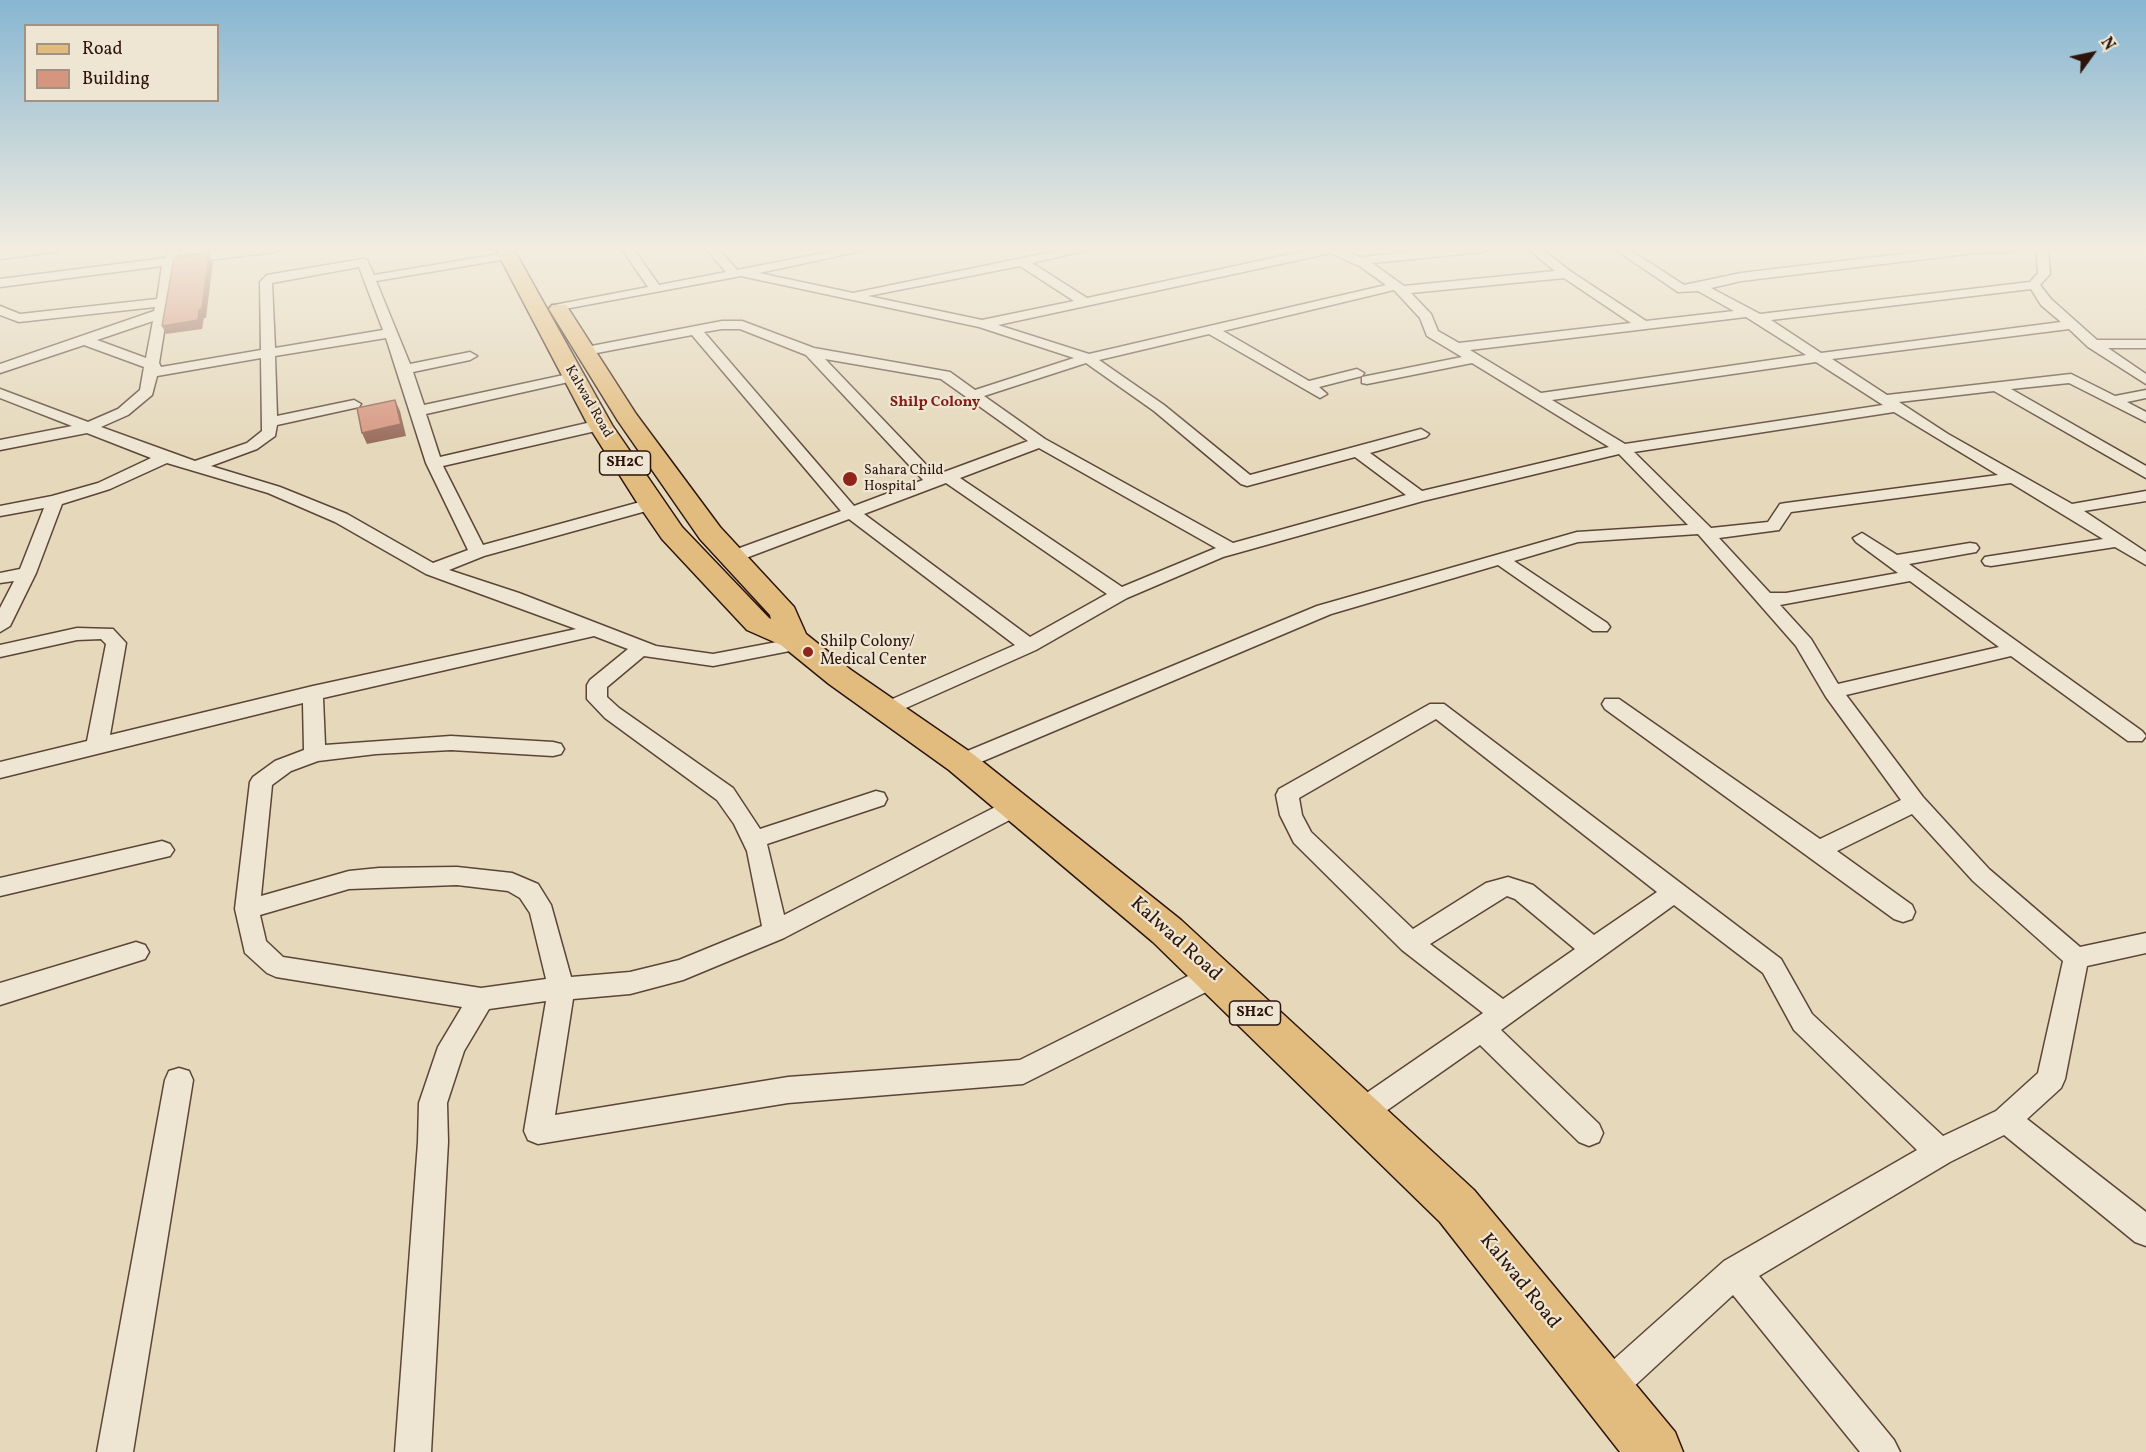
<!DOCTYPE html>
<style>
body{margin:0}
#map{position:relative;width:2146px;height:1452px;overflow:hidden;background:#e5d8bb;font-family:Vollkorn,serif}
canvas{display:block}
.legend{position:absolute;left:24px;top:24px;width:195px;height:78px;box-sizing:border-box;background:#eee6d3;border:2px solid #a19283;margin:0;padding:8px 10px;list-style:none;font-size:18px;color:#2d140b}
.legend li{display:flex;align-items:center;gap:12px;height:30px}
.legend b{width:30px;border:2px solid #a19283}
.north{position:absolute;left:2062px;top:24px;width:60px;height:60px;-webkit-text-stroke:4px #eee6d3;paint-order:stroke;rotate:57deg;font-size:16px;font-weight:700;line-height:24px;text-align:center;color:#2d140b}
.north::after{content:'';display:block;margin:auto;width:21px;height:27px;background:#2d140b;clip-path:polygon(50% 0,100% 100%,50% 72%,0 100%)}
</style>
<div id="map">
<canvas width="2146" height="1452"></canvas>
<ul class="legend">
<li><b style="height:8px;background:#e2bc7e"></b>Road</li>
<li><b style="height:16px;background:#d6957f"></b>Building</li>
</ul>
<div class="north">N</div>
</div>
<script>
const context = document.querySelector('canvas').getContext('2d');
context.lineJoin = 'round';
function shape(rows) {
  const path = new Path2D();
  for (const r of rows) {
    path.moveTo(r[0], r[1]);
    for (let i = 2; i < r.length; i += 2) path.lineTo(r[i], r[i + 1]);
  }
  return path;
}
function stroke(path, color, width, dash) {
  context.strokeStyle = color;
  context.lineWidth = width;
  context.lineCap = dash ? 'butt' : 'round';
  context.setLineDash(dash || []);
  context.stroke(path);
}
function paint(path, color) {
  context.fillStyle = color;
  context.fill(path, 'evenodd');
}
function label(font, color, halo, rows, align = 'center') {
  context.font = font + ' Vollkorn,serif';
  context.lineWidth = 4.5;
  context.setLineDash([]);
  context.textBaseline = 'middle';
  context.strokeStyle = halo;
  context.fillStyle = color;
  for (const [text, x, y, turn = 0] of rows) {
    context.save();
    context.translate(x, y);
    context.rotate((+turn || 0) * Math.PI / 180);
    context.textAlign = isNaN(turn) ? turn : align;
    if (halo) context.strokeText(text, 0, 0);
    context.fillText(text, 0, 0);
    context.restore();
  }
}
const minor = shape([
 [25,248,61,248,55,252,0,259,0,251,25,248],
 [169,248,181,248,177,257,245,248,281,248,275,252,175,264,159,363,161,367,261,350,260,282,267,275,363,259,367,260,374,275,511,252,511,258,507,259,376,281,410,364,470,352,477,356,470,360,413,372,424,405,573,373,580,377,573,381,426,414,440,457,600,420,608,425,600,430,443,466,483,545,651,499,659,504,657,508,484,556,449,570,519,593,656,646,713,654,798,638,805,640,808,644,805,648,713,666,644,656,607,687,607,697,619,708,733,788,760,829,876,791,884,793,887,799,884,805,767,844,784,915,1009,800,1017,798,1025,800,1028,806,1025,812,784,938,683,980,630,994,573,999,555,1115,788,1077,1020,1060,1206,967,1215,964,1224,967,1228,975,1224,983,1023,1084,788,1103,538,1144,528,1140,524,1131,546,1001,489,1009,464,1051,447,1103,448,1142,431,1452,395,1452,418,1142,419,1103,438,1047,462,1007,276,977,267,973,245,953,235,909,250,782,253,777,275,761,304,750,303,703,0,778,0,762,87,741,106,644,101,639,77,640,0,657,0,645,77,628,113,629,126,643,110,735,313,686,576,629,426,574,335,522,268,493,167,463,110,489,62,504,36,573,10,626,0,632,0,608,14,581,0,583,0,573,20,569,44,508,0,516,0,506,52,496,98,483,151,458,87,433,0,450,0,440,72,426,0,398,0,389,88,422,118,409,140,390,144,367,84,345,0,373,0,364,154,311,155,307,19,322,0,315,0,306,20,314,157,299,162,266,0,287,0,279,165,258,169,248],
 [359,267,383,330,275,348,272,283,359,267],
 [153,321,146,358,97,340,153,321],
 [386,338,426,463,468,550,433,563,347,514,280,487,211,466,257,449,275,436,277,425,359,407,361,404,354,400,277,416,275,356,386,338],
 [261,358,262,431,247,443,195,461,101,427,128,415,152,395,157,376,261,358],
 [594,636,628,649,590,680,587,685,587,699,605,718,717,800,734,824,747,851,762,926,679,960,630,972,571,977,551,905,538,884,512,873,457,867,379,868,349,871,261,896,272,785,291,771,318,761,376,754,451,750,553,756,561,754,564,749,561,744,553,742,451,736,325,745,323,698,594,636],
 [457,885,508,891,520,898,530,913,546,979,481,988,283,957,266,941,260,915,349,889,457,885],
 [621,248,633,248,659,285,726,272,705,248,718,248,737,270,849,248,875,248,759,273,853,293,1071,248,1096,248,1032,263,1087,298,1319,248,1341,248,1360,257,1447,248,1489,248,1483,252,1372,263,1404,286,1555,271,1527,248,1541,248,1570,271,1646,321,1734,311,1698,291,1678,292,1613,248,1627,248,1684,285,1741,273,1951,248,2018,248,2012,252,1975,253,1741,281,1711,288,1760,314,2030,282,2038,273,2036,248,2048,248,2050,274,2040,285,2051,299,2097,340,2146,340,2146,348,2108,348,2146,374,2146,384,2088,347,2069,329,1832,359,1887,395,2071,374,2115,396,2146,390,2146,398,2127,402,2146,412,2146,422,2069,383,2011,389,2146,466,2146,478,1994,391,1899,402,1948,434,2072,504,2146,491,2146,501,2084,511,2146,552,2146,565,2115,547,1991,566,1985,565,1982,561,1985,557,1991,556,2103,539,2011,483,1791,512,1779,530,1719,538,1770,593,1786,593,1898,573,1856,542,1853,538,1862,533,1897,555,1970,543,1976,544,1979,548,1976,552,1909,564,2142,731,2146,736,2142,741,2128,741,2011,656,1846,695,1923,797,1989,869,2080,947,2146,933,2146,953,2087,966,2065,1079,2061,1088,2027,1119,2146,1212,2146,1246,2135,1242,2004,1135,1950,1162,1759,1276,1894,1440,1900,1452,1860,1452,1733,1295,1617,1402,1605,1407,1593,1402,1588,1390,1593,1378,1724,1261,1917,1150,1794,1030,1763,973,1674,905,1501,1030,1599,1124,1603,1133,1599,1142,1589,1146,1579,1142,1480,1045,1369,1123,1359,1127,1349,1123,1345,1114,1349,1105,1483,1013,1402,950,1294,843,1280,815,1276,795,1279,789,1430,704,1444,704,1781,959,1812,1014,1943,1136,1996,1111,2038,1073,2063,961,1973,881,1912,814,1837,851,1912,905,1915,912,1912,919,1903,922,1894,919,1605,709,1602,704,1605,699,1619,699,1820,839,1901,800,1826,697,1796,646,1698,534,1578,542,1514,561,1607,623,1610,627,1607,631,1593,631,1498,565,1331,614,969,767,961,770,953,767,950,762,953,757,1317,606,1577,532,1688,525,1619,454,1423,501,1223,557,1127,598,1036,650,888,716,881,714,878,709,881,704,1015,645,849,519,738,561,726,561,723,557,726,553,841,511,692,335,586,355,579,351,586,347,722,321,742,321,814,348,950,372,975,390,1074,358,979,327,741,276,554,311,554,305,648,287,621,248],
 [1331,253,1361,267,1386,285,1089,354,998,325,1331,253],
 [1020,266,1074,301,982,320,868,296,1020,266],
 [1564,278,1631,323,1459,343,1438,331,1431,314,1411,293,1564,278],
 [2031,289,2041,305,2061,322,1821,353,1771,320,2031,289],
 [1394,290,1420,318,1427,336,1462,357,1362,377,1362,383,1367,384,1472,363,1609,447,1422,491,1370,453,1426,437,1429,434,1421,429,1250,475,1164,405,1099,360,1209,334,1320,398,1327,394,1319,387,1362,376,1364,373,1357,369,1309,381,1223,331,1394,290],
 [1746,317,1806,355,1541,393,1470,350,1746,317],
 [722,329,740,329,806,355,923,480,854,506,704,332,722,329],
 [825,359,941,379,1028,441,936,475,825,359],
 [1816,362,1883,405,1625,444,1552,400,1816,362],
 [1086,363,1154,411,1241,484,1247,486,1355,457,1406,495,1233,543,1045,439,984,396,1086,363],
 [1894,412,1998,475,1786,503,1780,504,1768,522,1711,528,1634,452,1894,412],
 [1039,448,1216,548,1122,587,960,478,1039,448],
 [946,483,1107,594,1030,637,864,514,946,483],
 [1910,581,1999,647,1838,684,1811,639,1780,605,1910,581],
 [1436,719,1657,892,1594,935,1533,885,1508,877,1486,883,1413,929,1311,832,1302,815,1299,798,1436,719],
 [1507,896,1515,899,1575,949,1503,999,1430,944,1507,896],
 [162,841,170,844,174,850,170,856,0,896,0,878,162,841],
 [136,942,145,945,149,952,145,959,0,1005,0,983,136,942],
 [179,1068,189,1071,193,1080,133,1452,97,1452,165,1080,169,1071,179,1068]
]);
const primary = shape([
 [495,248,513,248,612,425,682,527,769,618,771,619,770,615,700,539,618,421,549,309,552,305,566,305,636,414,720,527,794,607,806,634,851,670,973,754,1181,920,1474,1190,1675,1432,1683,1452,1620,1452,1440,1222,1153,942,949,770,829,684,781,645,747,630,662,539,638,504,588,425,495,248]
]);
const shadedWall = shape([
 [209,254,213,262,206,318,204,318,202,329,166,334,162,326],
 [395,400,400,411,406,436,367,444,362,433]
]);
const building = shape([
 [209,254,202,309,199,310,198,320,162,326,174,258,209,254],
 [395,400,401,424,362,433,357,408,395,400]
]);
const markers = [
 [850,479,8,"#8f2418"],
 [808,652,6,"#8f2418"]
];
const farStreetnames = [
 ["Kalwad Road",588,402,60]
];
const farPoinames = [
 ["Sahara Child",864,471],
 ["Hospital",864,487]
];
const farNeighbourhoodnames = [
 ["Shilp Colony",935,403]
];
const shields = [
 [625,463,51],
 [1255,1013,51]
];
const shieldNames = [
 ["SH2C",625,463],
 ["SH2C",1255,1013]
];
const poiNames = [
 ["Shilp Colony/",820,643],
 ["Medical Center",820,661]
];
const nearStreetnames = [
 ["Kalwad Road",1175,940,42],
 ["Kalwad Road",1519,1282,51]
];
stroke(minor, '#5b4537', 3);
stroke(primary, '#2d140b', 3);
paint(minor, '#eee6d3');
paint(primary, '#e2bc7e');
paint(shadedWall, '#966859');
paint(building, '#d6957f');
stroke(building, '#966859', 1.5);
const sky = context.createLinearGradient(0, 0, 0, 452);
sky.addColorStop(0, '#87b6d2');
sky.addColorStop(0.55, '#f3ede0');
sky.addColorStop(1, '#f3ede000');
context.fillStyle = sky;
context.fillRect(0, 0, 2146, 452);
for (const [x, y, r, color] of markers) {
  const dot = new Path2D();
  dot.arc(x, y, r, 0, 2 * Math.PI);
  context.fillStyle = color;
  context.fill(dot);
  stroke(dot, '#eee6d3', 2);
}
label('14px', '#2d140b', '#eee6d3', farStreetnames);
label('14px', '#2d140b', '#eee6d3', farPoinames, 'left');
label('bold 15px', '#7a1f14', '#eee6d3', farNeighbourhoodnames);
for (const [x, y, w] of shields) {
  const box = new Path2D();
  box.roundRect(x - w / 2, y - 12, w, 24, 4.5);
  context.fillStyle = '#eee6d3';
  context.fill(box);
  stroke(box, '#2d140b', 1.5);
}
label('bold 15px', '#2d140b', null, shieldNames);
label('16px', '#2d140b', '#eee6d3', poiNames, 'left');
label('20px', '#2d140b', '#eee6d3', nearStreetnames);
</script>
